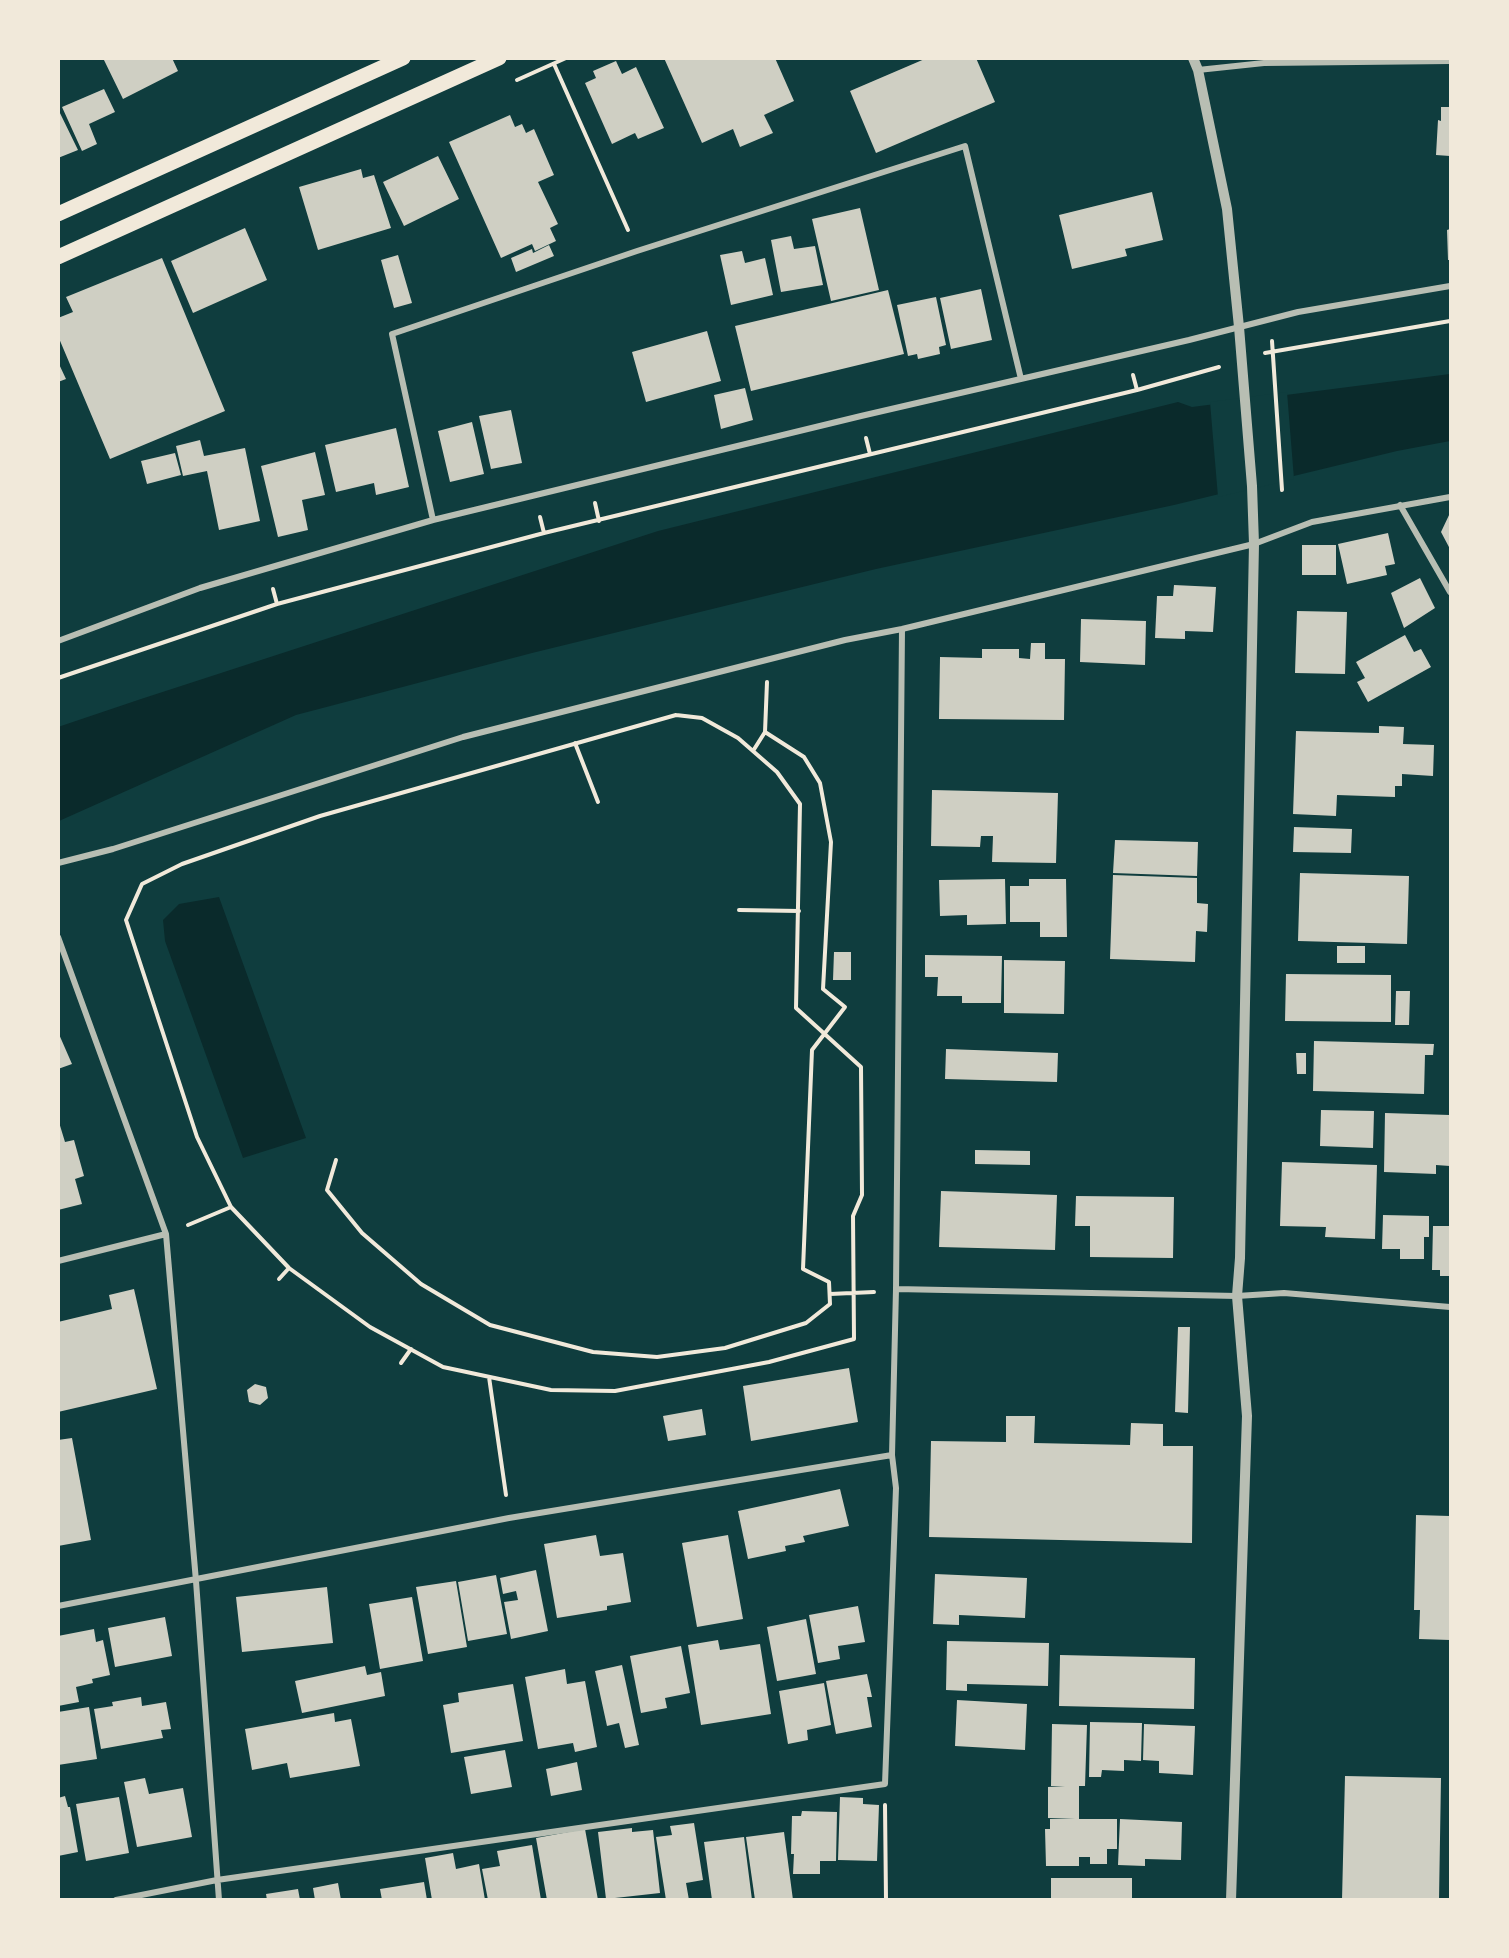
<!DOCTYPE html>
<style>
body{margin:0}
#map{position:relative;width:1509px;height:1958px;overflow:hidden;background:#0f3d3e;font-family:Montserrat,sans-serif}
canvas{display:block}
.frame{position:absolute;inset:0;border:60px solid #f1e9da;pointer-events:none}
</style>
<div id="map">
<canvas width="1509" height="1958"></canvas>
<div class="frame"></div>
</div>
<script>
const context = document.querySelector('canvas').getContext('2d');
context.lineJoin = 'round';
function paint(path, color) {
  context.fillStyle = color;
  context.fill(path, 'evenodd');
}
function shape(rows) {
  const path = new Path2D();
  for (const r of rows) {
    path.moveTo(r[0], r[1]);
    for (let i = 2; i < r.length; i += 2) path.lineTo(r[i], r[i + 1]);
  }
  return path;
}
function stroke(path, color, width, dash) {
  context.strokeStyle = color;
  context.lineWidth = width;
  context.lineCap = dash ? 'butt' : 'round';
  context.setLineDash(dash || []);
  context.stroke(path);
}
const water = shape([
 [1450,374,1450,441,1397,451,1174,505,876,569,532,653,296,715,59,821,58,727,141,699,658,531,1178,402,1192,407],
 [219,897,306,1138,243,1158,165,941,163,920,179,904]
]);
const pier = shape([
 [1287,392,1294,479,1218,497,1210,402]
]);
const building = shape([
 [103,58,172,58,178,71,123,99],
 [664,58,775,58,794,101,764,115,773,133,740,147,733,129,702,143],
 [927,58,976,58,995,102,876,153,850,91],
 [616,61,622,74,636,67,664,128,638,139,635,133,612,144,585,83,596,78,593,71],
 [104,89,115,112,89,124,97,144,82,151,62,107],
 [1441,107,1450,107,1450,156,1436,155,1438,120,1441,121],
 [58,109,78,150,58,158],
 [510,115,515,127,522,124,526,133,534,129,554,175,538,182,558,224,550,228,556,241,535,251,532,244,501,258,449,142],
 [438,156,459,199,404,226,383,182],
 [361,169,363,178,374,175,391,228,318,250,299,187],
 [1152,192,1163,240,1125,249,1127,256,1072,269,1059,215],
 [860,208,879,290,831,301,812,219],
 [245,228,267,280,193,313,171,261],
 [1450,229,1450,260,1448,260,1447,230],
 [791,236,794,249,815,246,823,285,781,292,771,240],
 [549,245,554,256,516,272,511,258,532,249,533,253],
 [742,251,745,263,765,258,773,295,731,305,720,255],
 [398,255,412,303,394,308,381,260],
 [162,258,225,411,110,459,58,336,58,318,73,312,66,297],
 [981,289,992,340,951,349,940,298],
 [888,290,904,354,751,391,735,326],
 [936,297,946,345,939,347,940,354,918,359,917,354,908,356,897,305],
 [707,331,721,381,646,402,632,352],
 [58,362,66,379,58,382],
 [745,388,753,420,721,429,714,395],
 [511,410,522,463,491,469,479,416],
 [472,422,484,474,450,482,438,431],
 [396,428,409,487,376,495,374,483,336,492,325,445],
 [200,440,204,456,245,448,260,521,219,530,207,471,183,476,176,446],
 [315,452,325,495,302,500,308,530,278,537,261,466],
 [175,453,181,475,147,484,141,461],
 [1450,513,1450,549,1441,532],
 [1388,533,1395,564,1385,566,1387,575,1347,584,1338,544],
 [1302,545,1336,545,1336,575,1302,575],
 [1420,578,1435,608,1404,628,1391,593],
 [1174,585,1216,587,1213,632,1185,631,1185,639,1155,638,1157,596,1173,596],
 [1297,611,1347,612,1345,674,1295,673],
 [1081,619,1146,621,1145,665,1080,662],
 [1405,635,1414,652,1421,649,1431,667,1368,702,1357,682,1365,678,1356,662],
 [1031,643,1045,643,1045,659,1065,659,1064,720,939,719,940,657,982,658,982,649,1019,649,1019,658,1030,659],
 [1379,726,1404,727,1403,744,1434,745,1433,776,1402,774,1402,786,1395,786,1395,797,1337,795,1336,816,1293,814,1296,731,1379,733],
 [932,790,1058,793,1056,863,992,862,993,836,981,836,980,847,931,846],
 [1294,827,1352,829,1351,853,1293,852],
 [1115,840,1198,842,1197,876,1113,873],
 [1300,873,1409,876,1407,944,1298,941],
 [1113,875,1197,878,1197,903,1208,904,1207,932,1196,931,1195,962,1110,959],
 [1005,879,1006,924,967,925,967,915,940,916,939,880],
 [1029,879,1066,879,1067,937,1040,937,1040,922,1010,922,1010,886,1029,886],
 [1337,946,1365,946,1365,963,1337,963],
 [834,952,851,952,851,980,833,980],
 [925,955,1002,956,1001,1003,962,1003,962,996,937,996,938,977,925,977],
 [1004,960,1065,961,1064,1014,1004,1013],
 [1286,974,1391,975,1391,1022,1285,1021],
 [1396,991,1410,991,1409,1025,1395,1025],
 [58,1032,72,1064,58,1069],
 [1314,1041,1434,1044,1433,1055,1425,1055,1424,1094,1313,1091],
 [946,1049,1058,1053,1057,1082,945,1079],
 [1296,1053,1306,1053,1306,1074,1297,1074],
 [1321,1110,1374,1111,1373,1148,1320,1146],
 [1385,1113,1450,1115,1450,1166,1436,1165,1436,1174,1384,1172],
 [58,1119,65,1142,74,1140,84,1176,75,1179,82,1204,58,1210],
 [975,1150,1030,1151,1030,1165,975,1164],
 [1282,1162,1377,1165,1375,1239,1325,1237,1326,1227,1280,1226],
 [941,1191,1057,1195,1055,1250,939,1247],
 [1076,1196,1174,1197,1173,1258,1090,1257,1090,1226,1075,1226],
 [1383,1215,1429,1216,1429,1237,1424,1237,1424,1259,1400,1259,1400,1249,1382,1249],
 [1433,1226,1450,1226,1450,1276,1440,1276,1440,1270,1432,1270],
 [134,1289,157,1389,58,1412,58,1322,112,1309,109,1295],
 [1178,1327,1190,1327,1188,1413,1175,1412],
 [849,1368,858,1422,751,1441,743,1386],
 [255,1384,266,1387,268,1398,260,1405,249,1402,247,1390],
 [702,1409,706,1435,668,1441,663,1416],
 [1006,1416,1035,1416,1034,1443,1130,1445,1131,1423,1163,1424,1163,1446,1193,1446,1192,1543,929,1537,931,1441,1006,1442],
 [72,1438,91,1540,58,1546,58,1440],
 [840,1489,849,1526,803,1536,805,1542,785,1546,786,1551,748,1559,738,1511],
 [1416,1515,1450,1516,1450,1640,1419,1639,1420,1610,1414,1610],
 [596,1535,600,1556,623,1553,631,1602,607,1606,607,1610,557,1618,544,1544],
 [728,1535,743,1619,697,1627,682,1543],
 [536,1570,548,1631,511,1639,504,1602,518,1600,516,1591,503,1594,500,1578],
 [935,1574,1027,1578,1025,1618,959,1615,959,1625,933,1624],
 [496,1575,507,1634,468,1641,458,1582],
 [456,1581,467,1647,428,1654,416,1587],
 [327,1587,333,1643,242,1652,236,1597],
 [412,1597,423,1661,380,1669,369,1604],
 [858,1606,865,1642,838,1646,840,1659,818,1663,809,1615],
 [165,1617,172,1656,115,1667,108,1628],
 [806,1619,816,1674,777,1681,767,1627],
 [94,1629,96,1642,103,1640,110,1675,92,1679,93,1683,76,1687,79,1702,58,1706,58,1636],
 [718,1640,720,1650,760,1644,771,1714,701,1725,688,1645],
 [947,1641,1049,1643,1048,1686,967,1684,967,1691,946,1690],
 [681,1646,690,1693,665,1698,667,1708,641,1713,630,1656],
 [1060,1655,1195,1658,1194,1709,1059,1706],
 [622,1665,639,1745,625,1748,619,1723,607,1726,595,1671],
 [365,1666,367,1675,381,1672,385,1696,302,1713,295,1681],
 [565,1669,567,1684,585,1681,597,1747,575,1752,573,1743,538,1749,525,1677],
 [867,1674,872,1697,867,1697,872,1727,836,1734,826,1681],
 [824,1683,831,1725,807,1730,808,1740,788,1744,779,1691],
 [513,1684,523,1741,451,1753,443,1705,459,1702,458,1693],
 [141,1697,142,1706,166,1702,171,1729,161,1730,163,1738,101,1749,94,1709,113,1706,112,1702],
 [957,1700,1027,1704,1025,1750,955,1746],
 [89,1707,97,1759,58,1765,58,1712],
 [334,1713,335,1722,351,1719,360,1766,290,1778,287,1763,252,1770,245,1729],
 [1090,1722,1142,1723,1141,1761,1124,1760,1124,1771,1102,1770,1101,1777,1089,1777],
 [1052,1724,1087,1725,1085,1786,1079,1786,1079,1819,1117,1819,1117,1849,1107,1849,1107,1864,1090,1864,1090,1857,1079,1857,1079,1866,1046,1866,1045,1829,1050,1829,1050,1819,1075,1819,1048,1818,1048,1787,1065,1786,1051,1786],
 [1144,1724,1195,1726,1193,1775,1159,1773,1159,1761,1143,1760],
 [505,1750,512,1787,471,1794,464,1757],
 [577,1762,582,1790,551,1796,546,1769],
 [1345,1776,1441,1778,1439,1900,1342,1900],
 [145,1778,149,1794,183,1788,192,1837,137,1847,124,1782],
 [65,1796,68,1807,70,1807,78,1852,58,1856,58,1798],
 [119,1797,129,1853,86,1861,76,1804],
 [840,1797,863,1798,863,1804,879,1805,877,1861,838,1860],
 [802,1811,837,1812,836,1861,820,1861,820,1874,793,1874,794,1854,791,1854,792,1816,801,1816],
 [1120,1819,1182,1822,1181,1860,1145,1859,1145,1866,1118,1865],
 [694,1823,703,1880,686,1883,689,1900,666,1900,656,1837,672,1835,670,1826],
 [632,1828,632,1832,653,1830,660,1893,606,1899,598,1832],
 [585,1829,598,1900,547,1900,536,1838],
 [784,1832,793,1900,755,1900,746,1837],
 [744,1837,752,1900,712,1900,704,1842],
 [532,1845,541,1900,488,1900,482,1869,500,1866,497,1851],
 [453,1853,456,1869,479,1864,485,1900,432,1900,425,1858],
 [1051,1878,1132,1878,1132,1900,1051,1900],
 [424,1882,427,1900,382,1900,380,1889],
 [338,1883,341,1900,315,1900,313,1888],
 [298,1889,300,1900,267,1900,266,1894]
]);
const path = shape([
 [554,64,628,230],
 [517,80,566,58],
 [1272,341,1282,490],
 [1265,353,1450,321],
 [1133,375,1137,390],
 [866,438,870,454],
 [595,503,599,521],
 [540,517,544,533],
 [273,589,277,604],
 [58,678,277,604,544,533,1137,390,1219,367],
 [676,715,702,718,738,738,777,772,800,804,796,1008,861,1067,862,1195,853,1216,854,1339,769,1362,615,1391,551,1390,443,1367,370,1327,289,1268,231,1207,197,1137,126,920,142,884,182,864,320,816,676,715],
 [575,743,598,802],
 [753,751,765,732,767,682],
 [739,910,799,911],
 [336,1160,327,1190,362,1233,421,1284,490,1325,593,1352,657,1357,725,1348,806,1323,830,1304,829,1282,803,1269,812,1050,845,1007,823,989,831,842,820,783,804,757,765,732],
 [188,1225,231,1207],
 [279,1279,289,1268],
 [830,1294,874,1292],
 [401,1363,411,1349],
 [489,1377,506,1495],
 [885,1805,886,1900]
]);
const minor = shape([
 [1198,70,1264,63,1450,61],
 [1400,505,1450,592],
 [433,520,392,334,637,251,965,146,1021,379],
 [58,641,200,588,433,520,861,416,1189,340,1298,312,1450,286],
 [58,863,113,849,463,737,845,640,902,629,1254,544,1312,522,1450,497],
 [58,937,166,1234,196,1581,219,1900],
 [58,1261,166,1234],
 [896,1289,1237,1296,1284,1293,1450,1307],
 [58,1606,509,1518,892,1455],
 [116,1900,217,1880,885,1784,896,1488,892,1455,896,1289,902,629]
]);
const tertiary = shape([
 [1193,58,1198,70,1227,209,1239,327,1252,486,1254,544,1240,1258,1237,1296,1247,1416,1231,1900]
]);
const primary = shape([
 [58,214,403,58],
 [58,257,499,58]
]);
paint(water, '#0a2a2b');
paint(pier, '#0f3d3e');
paint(building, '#cfcfc3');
stroke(path, '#f1e9da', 4);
stroke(minor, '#b8beb3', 6);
stroke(tertiary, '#b8beb3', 10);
stroke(primary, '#f1e9da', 15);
</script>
